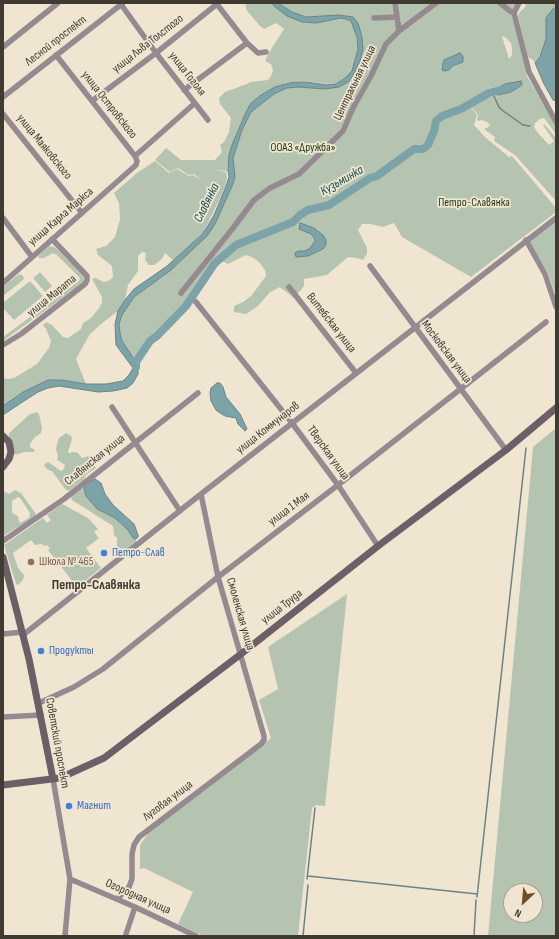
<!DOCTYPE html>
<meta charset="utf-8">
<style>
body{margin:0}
#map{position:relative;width:559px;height:939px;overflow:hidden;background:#f0e5d0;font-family:"Sofia Sans Condensed",sans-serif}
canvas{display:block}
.frame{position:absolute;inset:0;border:4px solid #3f3a32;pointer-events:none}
.north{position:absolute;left:503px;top:883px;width:40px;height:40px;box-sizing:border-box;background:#f0e5d0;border:1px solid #a9a191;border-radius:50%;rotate:206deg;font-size:11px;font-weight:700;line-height:16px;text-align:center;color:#3f3a32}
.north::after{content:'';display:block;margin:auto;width:14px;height:18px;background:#734d29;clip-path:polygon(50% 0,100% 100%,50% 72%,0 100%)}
</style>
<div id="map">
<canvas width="559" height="939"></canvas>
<div class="frame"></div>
<div class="north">N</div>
</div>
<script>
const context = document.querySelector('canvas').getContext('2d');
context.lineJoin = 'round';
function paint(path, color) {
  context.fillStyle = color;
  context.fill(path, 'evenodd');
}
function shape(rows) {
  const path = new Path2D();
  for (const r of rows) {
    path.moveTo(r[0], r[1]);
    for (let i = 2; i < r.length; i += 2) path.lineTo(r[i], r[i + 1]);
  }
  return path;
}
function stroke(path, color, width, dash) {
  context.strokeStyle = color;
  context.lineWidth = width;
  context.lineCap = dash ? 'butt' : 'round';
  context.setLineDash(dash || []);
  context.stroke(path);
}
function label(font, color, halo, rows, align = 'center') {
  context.font = font + ' "Sofia Sans Condensed",sans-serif';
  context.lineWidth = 3.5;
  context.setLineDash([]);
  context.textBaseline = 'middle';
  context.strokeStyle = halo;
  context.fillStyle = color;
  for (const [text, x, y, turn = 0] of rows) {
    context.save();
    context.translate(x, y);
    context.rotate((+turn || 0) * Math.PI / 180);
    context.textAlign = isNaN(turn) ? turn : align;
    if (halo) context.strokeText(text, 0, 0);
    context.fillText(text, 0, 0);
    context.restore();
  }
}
const green = shape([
 [245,3,272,3,274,6,302,22,316,23,341,18,346,19,351,21,357,37,358,49,352,71,344,79,335,83,326,84,307,81,293,81,275,88,261,95,251,103,246,112,229,155,228,171,214,170,226,172,227,178,224,190,206,227,201,234,173,260,165,253,162,259,154,265,149,265,145,260,146,253,142,252,138,256,138,271,128,285,125,300,118,311,101,324,90,334,76,359,86,384,61,380,23,392,3,406,3,378,8,379,14,378,37,364,49,348,51,341,46,329,43,325,46,322,52,325,63,337,68,338,81,329,83,323,91,318,100,307,102,302,102,297,92,279,95,278,104,282,110,280,113,277,112,266,98,255,96,249,106,246,115,237,120,219,119,203,114,193,137,173,155,161,169,173,177,169,189,176,193,175,201,180,194,174,189,175,178,168,170,172,155,160,166,148,181,160,215,160,222,152,220,145,224,142,229,132,231,118,220,104,219,98,225,92,247,84,250,82,268,80,271,76,273,71,271,64,265,61,268,54,284,29,276,23,264,29,260,26,247,11],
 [278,3,517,3,512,17,523,55,527,76,556,126,556,134,544,118,540,119,535,123,534,127,538,133,549,145,554,141,543,125,544,124,556,138,556,201,515,155,494,141,495,137,485,130,485,128,487,128,490,125,487,122,482,120,479,121,477,120,478,115,471,106,484,98,511,92,522,85,520,81,489,89,489,93,461,109,442,116,436,121,434,131,429,144,432,145,438,125,444,118,470,106,477,115,474,125,485,137,509,157,512,156,556,208,556,212,471,277,402,237,394,223,383,227,371,224,362,224,358,230,367,248,367,254,363,260,357,258,348,257,327,275,304,279,304,286,294,298,280,287,270,292,258,306,246,314,234,312,234,306,243,302,251,296,266,276,265,270,259,262,252,257,246,255,228,264,222,261,222,257,215,263,186,306,157,336,150,341,136,362,122,341,120,333,119,324,122,315,134,297,171,270,207,236,215,224,233,184,235,177,233,158,242,130,251,112,274,94,287,88,298,87,325,89,348,82,363,49,362,37,358,23,344,15,306,17,292,12],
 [502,36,506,38,511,43,512,48,512,55,509,59],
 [300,223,314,228,323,235,326,240,325,245,323,249,308,256,296,257,298,251,305,251,310,248,315,241,314,238],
 [525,3,556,3,556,7,552,10,546,22,546,39,540,57,535,63,533,60,528,57,518,16,519,13,526,6],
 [556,220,556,296,548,273,530,243,530,240],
 [49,246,54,247,59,251,84,277,83,283,3,341,3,337,79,281,80,278,57,255,53,253,44,258,39,258,38,256],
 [40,272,52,286,45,292,33,278],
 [19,274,22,275,24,278,23,280,3,296,3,287],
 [30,281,43,296,14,320,3,308,3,303],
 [37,412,39,414,42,428,41,433,34,438,30,444,30,447,35,450,34,452,24,452,15,455,14,449,9,438,9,433,30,414],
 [556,428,556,936,488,936,533,447],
 [511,891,535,891,535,915,511,915],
 [66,433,71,436,72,439,68,452,69,453,74,452,78,453,82,458,89,456,96,468,86,475,84,479,69,491,65,489,52,471,48,470,44,466,45,464,48,462,61,471,64,469,65,465,57,460,58,455,56,450,57,444,59,438],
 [86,485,86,496,93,505,100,511,115,518,128,530,133,538,136,539,136,543,126,550,121,550,119,549,117,547,117,538,114,535,113,526,72,500,71,496],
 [15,490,21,493,36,514,35,517,3,536,3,491,9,494],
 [18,497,20,498,30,513,29,518,20,523,19,522,18,516,12,513,12,501],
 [62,504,88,518,98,529,94,532,99,538,86,548,101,568,77,587,48,550,50,548,47,545,45,546,41,544,35,545,31,540,13,553,18,568,24,575,23,580,18,585,16,584,4,545,43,518,47,523,51,520,47,515],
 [347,594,325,806,316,805,312,808,298,936,203,936,178,924,193,892,144,868,140,869,140,845,149,832,271,738,259,700,278,689,268,647]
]);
const water = shape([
 [272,3,278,3,292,12,306,17,339,15,353,17,358,23,362,37,363,49,360,61,354,74,348,82,339,87,325,89,298,87,287,88,274,94,251,112,242,130,233,158,235,177,233,184,215,224,207,236,171,270,134,297,122,315,119,324,120,333,122,341,136,362,138,369,138,374,133,383,127,388,113,391,98,392,59,386,48,388,38,392,24,401,3,415,3,406,23,392,48,380,61,380,86,384,106,384,123,381,129,375,133,368,116,345,115,324,118,311,125,300,134,289,167,266,202,234,207,227,214,215,225,189,229,177,228,171,229,155,232,145,246,112,251,103,261,95,275,87,293,82,307,82,326,85,335,84,344,79,352,71,358,49,357,37,351,21,346,19,341,18,316,23,302,22,287,16,274,6,272,3],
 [556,7,556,101,553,100,544,84,535,63,540,57,546,39,546,18,552,10,556,7],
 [460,53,463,56,463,62,452,66,449,70,444,71,442,70,443,63,444,60,460,53],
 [521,81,522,85,511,92,498,95,489,93,505,84,521,81],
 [300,223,314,228,323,235,326,240,326,245,323,249,308,256,296,257,295,253,298,251,305,251,310,248,315,241,314,238,311,234,299,229,300,223],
 [217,383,220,383,223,387,226,397,240,414,247,429,245,431,238,424,236,418,225,416,220,413,216,410,211,401,210,394,211,388,217,383],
 [95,479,101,483,105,494,113,505,134,524,138,535,138,537,136,539,133,538,128,530,115,518,97,509,86,496,84,489,86,484,95,479]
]);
const stream = shape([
 [492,92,499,107,502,110,523,125,530,126],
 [308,876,477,894],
 [307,879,315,808],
 [477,897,526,448],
 [303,936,308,885],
 [474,936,476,900]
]);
const river = shape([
 [136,367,136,362,150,341,157,336,186,306,215,263,236,245,293,222,300,215,308,210,329,205,370,178,377,176,414,149,423,149,428,145,434,131,436,121,442,116,461,109,489,93,500,90]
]);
const street = shape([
 [120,3,156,53,208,120],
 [216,3,247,43,258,53,266,52],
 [395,3,399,31],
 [500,3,510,11,514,13],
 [519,3,514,13,529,72,556,122],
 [374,18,397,17],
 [3,47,58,3],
 [184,90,247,43],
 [3,97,123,3],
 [92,101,156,53,217,4],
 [3,114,82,213],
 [135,156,195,103],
 [3,218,32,257],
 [526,240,545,274,556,307],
 [370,266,506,450],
 [3,283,136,165,137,161,135,156,56,55],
 [289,287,356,373],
 [181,293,233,228,254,200,270,188,299,174,343,131,353,108,371,76,386,44,399,31,436,3],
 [196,302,292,423,338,485,378,546],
 [3,345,21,334,85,284,87,280,87,276,52,239],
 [112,407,180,511],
 [3,541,64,499,198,393],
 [3,634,23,632],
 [23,635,201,494,556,218],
 [39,703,74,687,103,669,218,577,338,485,546,322],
 [3,717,41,715],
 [53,779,70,879,65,936],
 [70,879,135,907,196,936],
 [117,899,129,887,132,879,132,854,134,845,139,837,261,744,264,740,264,736,218,577,201,494],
 [126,934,135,907]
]);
const secondary = shape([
 [3,436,9,442,11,452,9,459,3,467],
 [3,557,29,659,53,779],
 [3,785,60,778,104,758,241,654,378,546,506,450,556,408]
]);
const markers = [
 [104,553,4,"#3f7fe0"],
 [31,562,4,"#8d6e63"],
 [41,651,4,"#3f7fe0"],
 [69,806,4,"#3f7fe0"]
];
const streetNames = [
 ["Лесной проспект",56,41,-38],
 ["улица Льва Толстого",148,44,-38],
 ["улица Гоголя",187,74,52],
 ["Центральная улица",355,83,-64],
 ["улица Островского",109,105,52],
 ["улица Маяковского",44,147,51],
 ["улица Карла Маркса",61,217,-41],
 ["улица Марата",52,296,-39],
 ["Витебская улица",331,323,52],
 ["Московская улица",446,352,53],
 ["улица Коммунаров",268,428,-38],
 ["Тверская улица",328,453,54],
 ["Славянская улица",95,460,-39],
 ["улица 1 Мая",289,509,-37],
 ["улица Труда",282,607,-38],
 ["Смоленская улица",240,614,74],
 ["Советский проспект",57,743,80],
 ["Луговая улица",168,801,-37],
 ["Огородная улица",138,897,24]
];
const parkNames = [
 ["ООАЗ «Дружба»",303,148],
 ["Петро-Славянка",474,203]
];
const shopNames = [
 ["Петро-Слав",112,553],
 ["Продукты",49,651],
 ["Магнит",77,806]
];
const educationNames = [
 ["Школа № 465",39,562]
];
const waterNames = [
 ["Кузьминка",342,181,-30],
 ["Славянка",207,203,-64]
];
const quarterNames = [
 ["Петро-Славянка",96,585]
];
paint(green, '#b5c4b0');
paint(water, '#7ca4a8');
stroke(water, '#6a8485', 1);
stroke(stream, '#6a8485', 1.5);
stroke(river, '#7ca4a8', 8);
stroke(street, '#948a90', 5.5);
stroke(secondary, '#6c5f67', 7);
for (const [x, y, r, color] of markers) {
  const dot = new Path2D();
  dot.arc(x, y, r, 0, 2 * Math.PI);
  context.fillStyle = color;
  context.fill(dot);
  stroke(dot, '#f0e5d0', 1.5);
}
label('12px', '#3f3a32', '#f0e5d0', streetNames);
label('12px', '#1c3911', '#f0e5d0', parkNames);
label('12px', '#366cbe', '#f0e5d0', shopNames, 'left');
label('12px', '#785e54', '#f0e5d0', educationNames, 'left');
label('italic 13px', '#114d53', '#f0e5d0', waterNames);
label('bold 14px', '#3f3a32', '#f0e5d0', quarterNames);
</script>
